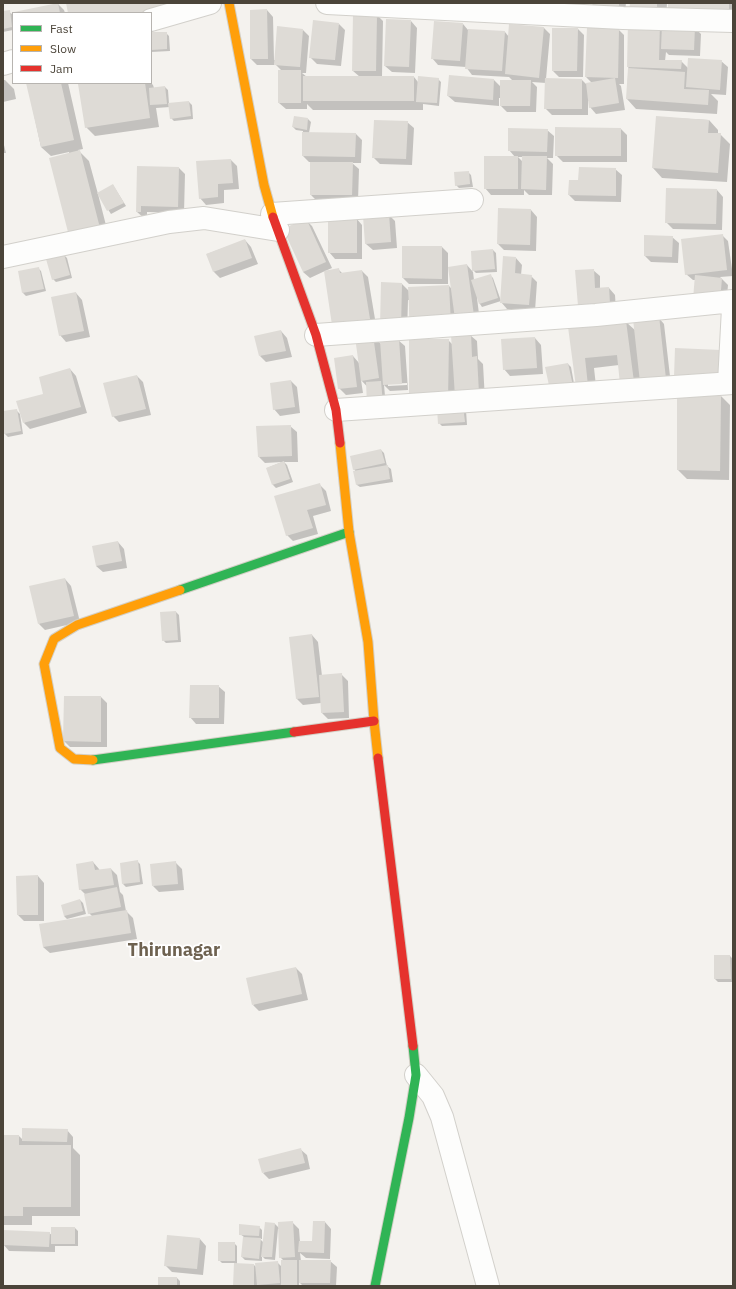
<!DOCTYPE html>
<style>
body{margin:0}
#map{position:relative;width:736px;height:1289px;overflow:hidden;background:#f4f2ee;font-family:"IBM Plex Sans",sans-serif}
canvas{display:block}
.frame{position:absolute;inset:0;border:4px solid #4b4439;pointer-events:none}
.legend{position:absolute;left:12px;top:12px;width:140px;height:72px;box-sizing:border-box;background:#fff;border:1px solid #b7b4b0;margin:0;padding:5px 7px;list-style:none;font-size:12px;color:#4b4439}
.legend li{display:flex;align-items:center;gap:8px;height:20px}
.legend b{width:20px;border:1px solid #b7b4b0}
</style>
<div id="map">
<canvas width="736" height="1289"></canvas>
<div class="frame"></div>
<ul class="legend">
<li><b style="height:5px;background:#30b455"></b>Fast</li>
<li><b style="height:5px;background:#ff9f0a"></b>Slow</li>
<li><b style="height:5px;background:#e5322d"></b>Jam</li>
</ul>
</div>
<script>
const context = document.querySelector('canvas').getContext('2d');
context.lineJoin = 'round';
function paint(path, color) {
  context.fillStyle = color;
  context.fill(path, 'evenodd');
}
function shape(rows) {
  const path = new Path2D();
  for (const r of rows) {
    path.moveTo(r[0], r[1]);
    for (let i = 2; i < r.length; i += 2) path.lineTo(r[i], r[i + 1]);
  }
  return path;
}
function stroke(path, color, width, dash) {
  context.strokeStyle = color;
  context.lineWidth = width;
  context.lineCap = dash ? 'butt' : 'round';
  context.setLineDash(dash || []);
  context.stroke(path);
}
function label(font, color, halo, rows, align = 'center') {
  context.font = font + ' "IBM Plex Sans",sans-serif';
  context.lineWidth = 3.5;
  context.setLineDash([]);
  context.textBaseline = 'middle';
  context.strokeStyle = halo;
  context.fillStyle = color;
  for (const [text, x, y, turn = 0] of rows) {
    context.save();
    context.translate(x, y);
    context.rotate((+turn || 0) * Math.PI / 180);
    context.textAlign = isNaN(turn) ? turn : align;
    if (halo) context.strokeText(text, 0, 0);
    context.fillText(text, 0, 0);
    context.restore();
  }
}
const shadow = shape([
 [591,3,626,3,625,13,598,10],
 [631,3,667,3,666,22,694,27,701,34,700,56,669,55,666,52,665,61,681,61,689,69,721,61,728,67,726,95,711,94,718,101,717,114,636,109,627,99],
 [669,3,733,3,733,20],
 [58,4,64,10,65,13,17,13],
 [267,10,273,17,274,60,275,60,303,30,309,36,306,73,302,73,307,77,360,77,353,71,377,15,383,21,382,77,414,77,418,82,438,79,441,82,439,106,423,104,423,110,313,110,307,104,307,109,286,109,279,103,282,71,274,63,274,65,257,65,251,59],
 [3,12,9,12,12,14,13,30,3,32],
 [411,21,417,28,415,73,392,72,385,66],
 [339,24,345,30,341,66,317,64,310,57],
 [463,24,468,30,505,32,509,37,544,28,550,34,546,79,582,80,586,84,592,83,586,77,618,29,624,35,624,84,619,84,621,86,625,110,596,114,590,107,589,101,588,101,588,115,552,115,545,108,546,83,532,82,537,87,536,112,507,112,501,106,501,98,499,98,499,106,455,102,448,96,494,80,501,87,513,81,509,77,472,75,466,67,438,65,432,58],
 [578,29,584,35,583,77,559,77,553,71],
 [151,33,166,33,169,36,170,51,151,52],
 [3,80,5,80,14,89,16,99,3,102],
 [27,83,68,83,83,149,78,150,89,161,98,194,113,185,126,206,111,214,98,194,109,237,80,245,69,152,51,156,41,147],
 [91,83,151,83,153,85,154,88,165,87,168,90,169,104,189,102,192,105,193,119,174,121,171,118,170,107,156,108,159,127,95,136,86,127],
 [657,117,709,120,718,130,718,134,720,134,730,144,727,182,662,178,653,168],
 [308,119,311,122,309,133,356,134,362,140,361,163,352,163,359,169,358,201,317,201,311,195,311,162,309,162,303,156,303,131,296,130,293,127],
 [407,122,414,128,412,165,380,164,373,157],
 [621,129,627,135,627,162,563,162,556,155],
 [547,130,554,136,553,158,547,158,553,164,552,195,529,195,524,190,524,195,491,195,485,188,515,157,509,150],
 [518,157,523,157,523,162],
 [3,141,6,153,3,153],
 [231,160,237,166,239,189,224,190,224,203,206,205,200,198],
 [138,167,179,168,185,174,184,213,147,212,147,218,144,218,137,212],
 [615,169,622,175,621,202,575,201,569,195,579,181],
 [468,172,471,175,473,187,459,188,456,185],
 [717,190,723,197,722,230,673,229,666,222],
 [499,209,531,210,537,217,536,251,504,250,498,244],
 [389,215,395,221,397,248,373,250,366,244,364,217],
 [356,218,362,225,362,259,335,259,329,252],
 [306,220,312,226,332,268,325,271,339,270,343,274,362,271,368,277,376,325,339,331,325,271,310,278,303,272],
 [722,235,728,241,733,276,720,277,728,285,726,307,695,280,693,280,686,274],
 [645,236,672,237,679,243,678,263,651,262,645,256],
 [245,240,251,247,258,264,220,278,214,272,207,254],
 [403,247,442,247,448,253,448,284,409,284,403,278],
 [493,250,496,253,497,272,476,273,473,270],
 [64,255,67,258,72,278,56,282,53,279],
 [516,258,522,265,521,275,531,276,537,282,535,311,507,309,501,302],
 [467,265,473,272,474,280,490,275,493,278,501,301,482,307,480,304,478,298,477,298,480,322,410,325,409,300,408,300,407,333,388,332,402,284,409,291,449,286,452,289],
 [38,268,41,271,46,291,26,296,23,293,19,272],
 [593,270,600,276,600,289,609,288,615,295,616,310,585,312],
 [76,293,82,300,90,337,66,342,60,335],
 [658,317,664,324,671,385,643,391,619,365,594,368,597,395,586,396,569,328,626,322,636,331],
 [281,331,287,338,292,357,266,362,260,356],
 [470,335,477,341,478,359,483,364,485,400,466,410,467,425,442,426,439,423,448,340,452,344],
 [373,336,381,344,398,340,405,346,408,390,390,391,384,385,386,407,361,380,363,393,346,395,339,388,353,356,359,363],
 [407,383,407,385,388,386,388,384],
 [535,338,541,345,543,374,510,376,504,369,502,340],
 [568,364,571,367,575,389,553,393],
 [70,369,76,376,87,413,30,429,24,423,44,394],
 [137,376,143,382,151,415,119,422,113,416],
 [291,381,297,387,300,413,280,416,274,409],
 [720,395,730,405,729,480,687,479,678,470],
 [16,410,20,414,23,434,8,437,5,434,3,412],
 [290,426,297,432,298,462,284,462,287,465,293,482,276,488,273,485,267,468,282,462,265,463,259,457],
 [381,450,384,453,387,466,391,469,393,482,360,487,357,485,356,472,354,469],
 [319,484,326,491,331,511,313,516,318,534,293,541,287,535],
 [118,542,124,549,127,568,103,572,96,566],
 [65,579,71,586,80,622,45,630,39,624],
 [176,612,179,615,181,642,166,643,163,640],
 [312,635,318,642,322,676,341,674,348,681,349,718,328,719,322,713,321,703,303,705,297,699],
 [218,686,225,692,224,724,196,724,190,717],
 [101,697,107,703,107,747,70,747,64,741],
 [137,861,140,864,143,884,126,887,123,884],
 [93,862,99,869,100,871,111,869,117,875,120,892,123,895,126,911,133,918,137,939,50,953,43,947,93,917,89,913,85,894,80,889],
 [176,863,182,869,184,890,159,892,153,886],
 [38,876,44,883,44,921,24,921,18,915],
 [80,900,83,903,86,914,67,919,64,916],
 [730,956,733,959,733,982,718,982,715,979],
 [296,968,302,974,308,1000,259,1011,253,1005],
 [67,1130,73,1137,73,1148,80,1155,80,1216,32,1216,32,1225,3,1225,3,1136,19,1136,23,1140],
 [300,1149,307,1155,310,1169,269,1179,263,1173],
 [292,1222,299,1229,300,1242,313,1242,325,1222,331,1229,330,1259,306,1258,300,1253,301,1261,330,1261,337,1267,336,1286,303,1286,299,1282,299,1286,234,1286,235,1263,222,1263,219,1260,234,1243,237,1246,237,1264,254,1265,256,1267,277,1262,282,1267,284,1261,280,1257,279,1229,278,1229,275,1260,265,1259,262,1256,262,1261,245,1260,242,1257,244,1237,240,1234,259,1227,262,1230,262,1239,260,1239,264,1243,266,1223,275,1224,279,1228],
 [75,1228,78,1231,78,1246,55,1246,55,1252,9,1251,3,1244,49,1233,52,1235],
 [200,1239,206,1246,203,1275,172,1272,165,1265],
 [177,1278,180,1281,180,1286,159,1286]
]);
const building = shape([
 [58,3,60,13,14,13,14,12],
 [66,3,174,3,175,5,138,13,68,13],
 [590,3,619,3,619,7,589,4],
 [630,3,657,3,657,13,629,12],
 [668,3,729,3,729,14,668,14],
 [267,9,268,59,250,59,250,10],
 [10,10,12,27,3,29,3,11],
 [353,14,377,14,376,71,352,71],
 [386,19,411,20,409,67,384,66],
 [313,20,339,23,335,60,309,58],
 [434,21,463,23,460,61,431,59],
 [628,21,660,22,659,60,682,60,681,69,627,67],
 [509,24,544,27,539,78,505,74],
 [662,25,695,26,694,50,661,49],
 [277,26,303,29,300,67,274,65],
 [587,27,619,28,618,78,585,77],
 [552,28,578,28,577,71,552,71],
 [468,29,505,31,502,71,465,69],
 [151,32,167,32,167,49,151,50],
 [688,58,722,60,720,90,686,87],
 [628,68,685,72,684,89,709,90,708,105,626,99],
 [278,70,301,70,301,103,278,103],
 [449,75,494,79,493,100,447,96],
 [303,76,414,76,414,101,303,101],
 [418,76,439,78,437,103,416,102],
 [545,78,582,79,582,109,544,109],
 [615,78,619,103,589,108,586,83],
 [500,80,531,80,530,106,500,106],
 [26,83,61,83,74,140,41,147],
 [84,83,145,83,150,118,85,128,78,84],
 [165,86,167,104,150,105,149,88],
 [189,101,191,116,170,119,168,103],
 [294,116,308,118,307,130,292,127],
 [656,116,709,120,708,133,721,133,718,173,652,168],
 [374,120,408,121,406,159,372,158],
 [555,127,621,128,621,156,555,156],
 [508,128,548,129,547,152,508,151],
 [302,132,356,133,355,157,302,156],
 [80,150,100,228,69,236,49,158],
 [484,156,518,156,518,189,484,189],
 [522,156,547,156,546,190,521,189],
 [231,159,233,183,218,184,218,197,199,199,196,161],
 [310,162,353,162,352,195,310,195],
 [137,166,179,167,178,207,141,206,141,212,136,212],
 [579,167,616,168,616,196,568,195,569,180,578,180],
 [469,171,470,184,455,186,454,172],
 [113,184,124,203,107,211,97,193],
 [666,188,717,189,716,224,665,223],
 [498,208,531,209,530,245,497,244],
 [389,214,391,242,365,244,363,216],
 [328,217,357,217,357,253,328,253],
 [306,218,326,262,303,272,283,229],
 [723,234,727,270,685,275,681,239],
 [644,235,673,236,672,257,644,256],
 [245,239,252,258,213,272,206,254],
 [402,246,442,246,442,279,402,278],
 [493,249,495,269,472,271,471,251],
 [64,254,70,275,52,280,46,259],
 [503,256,516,257,515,273,532,275,529,305,500,303],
 [467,264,474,316,455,319,448,267],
 [39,267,44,289,22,293,18,271],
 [339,268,340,273,362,270,370,319,332,325,324,271],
 [594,269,595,288,609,287,610,304,578,306,575,270],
 [491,274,498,298,479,304,471,280],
 [695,275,722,278,720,301,693,299],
 [381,282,402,283,401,327,380,326],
 [449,285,451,324,410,326,408,287],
 [76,292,84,331,59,336,51,297],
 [659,316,666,379,640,382,633,319],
 [626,321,634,382,620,384,617,355,585,358,588,386,576,387,568,327],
 [281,330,286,351,259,356,254,336],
 [471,334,472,357,477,356,479,394,455,396,451,335],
 [373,335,379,378,361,381,355,337],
 [535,337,537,368,503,370,501,339],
 [399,339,402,384,383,385,380,340],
 [409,339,449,339,448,398,409,398],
 [675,348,721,350,721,379,674,377],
 [353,355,357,387,338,389,334,358],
 [568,363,573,386,550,390,545,367],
 [70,368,81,407,23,423,16,401,43,394,39,377],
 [137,375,146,409,112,417,103,383],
 [291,380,295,407,273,410,270,383],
 [381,381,383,404,367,405,366,382],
 [677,394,721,394,720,471,677,470],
 [463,406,465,422,438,424,437,408],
 [17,409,21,431,4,434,3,411],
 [291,425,292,456,258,457,256,426],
 [381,449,385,463,353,470,350,456],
 [284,461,290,479,272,485,266,468],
 [388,465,390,479,356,485,353,471],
 [320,483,326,505,307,510,313,528,286,536,274,496],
 [118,541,122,561,96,566,92,546],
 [65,578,74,616,38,624,29,586],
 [176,611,178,640,162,641,160,612],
 [312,634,319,697,296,699,289,637],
 [342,673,344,712,321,713,319,675],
 [190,685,219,685,219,718,189,718],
 [64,696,101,696,101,742,63,741],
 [138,860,140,882,122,884,120,863],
 [93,861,95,870,111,868,114,885,79,890,76,864],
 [176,861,178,884,152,886,150,864],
 [38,875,38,915,17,915,16,876],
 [117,887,121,907,88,914,84,894],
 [80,899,83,911,64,916,61,905],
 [127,910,131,933,43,947,39,924],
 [714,955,730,955,731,979,714,979],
 [296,967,302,994,252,1005,246,978],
 [22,1128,68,1129,67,1142,22,1141],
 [3,1135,19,1135,19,1145,71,1145,71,1207,23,1207,23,1216,3,1216],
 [301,1148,305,1163,262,1173,258,1159],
 [293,1221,295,1257,279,1258,278,1222],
 [313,1221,325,1221,324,1253,298,1252,299,1241,312,1241],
 [265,1222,275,1223,272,1257,261,1257],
 [239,1224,260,1226,259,1236,239,1235],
 [51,1227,75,1227,75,1244,51,1244],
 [3,1230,50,1232,49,1247,3,1245],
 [167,1235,200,1238,197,1269,164,1266],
 [243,1237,261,1238,259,1259,241,1257],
 [218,1242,235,1242,235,1261,218,1261],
 [281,1260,297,1260,297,1286,281,1286],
 [299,1260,331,1260,330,1283,299,1283],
 [278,1261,280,1283,257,1285,255,1263],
 [234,1263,254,1264,254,1286,233,1286],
 [158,1277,177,1277,177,1286,158,1286]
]);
const street = shape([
 [327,3,623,18,733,21],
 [151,20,210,3],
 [3,64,13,61],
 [272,214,472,200],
 [3,257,169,222,204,218,278,230],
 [316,335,596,315,733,301],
 [729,383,733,308],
 [336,410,733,383],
 [416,1075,433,1096,442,1117,488,1286]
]);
const fast = shape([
 [180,590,349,532],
 [93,760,294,732],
 [375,1286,409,1118,416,1075,413,1046]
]);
const slow = shape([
 [229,3,264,185,273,217],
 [340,443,349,532,368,642,374,721,378,758],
 [93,760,74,759,60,748,44,664,54,639,77,625,180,590]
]);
const jam = shape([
 [273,217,316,335,336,410,340,443],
 [294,732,374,721],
 [378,758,413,1046]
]);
const districtNames = [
 ["Thirunagar",174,951]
];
paint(shadow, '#0003');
paint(building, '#dedbd6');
stroke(street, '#d2d0cb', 24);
stroke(fast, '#d3cfc5', 11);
stroke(slow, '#d3cfc5', 11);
stroke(jam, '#d3cfc5', 11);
stroke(street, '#fdfdfc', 22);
stroke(fast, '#30b455', 9);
stroke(slow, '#ff9f0a', 9);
stroke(jam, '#e5322d', 9);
label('bold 18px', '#6e6250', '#fff', districtNames);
</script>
